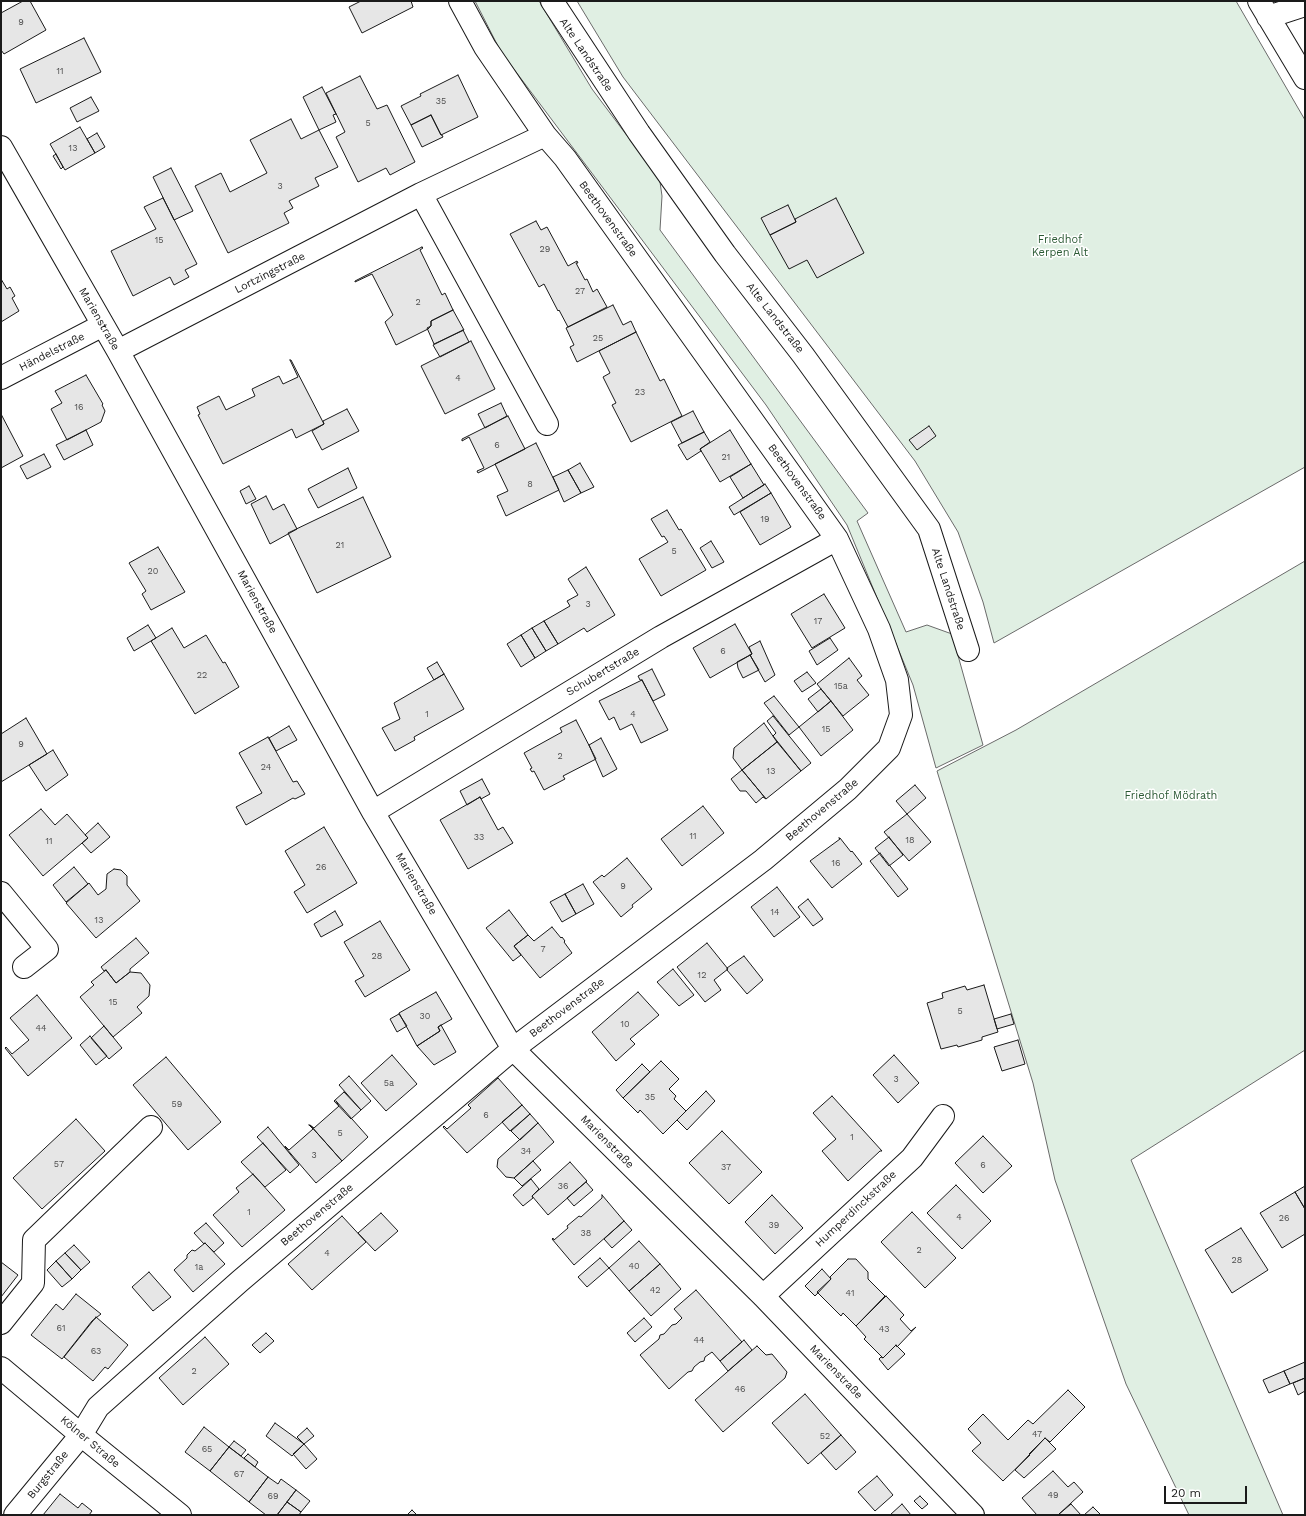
<!DOCTYPE html>
<meta charset="utf-8">
<style>
body{margin:0}
#map{position:relative;width:1306px;height:1516px;overflow:hidden;background:#fff;font-family:"Work Sans",sans-serif}
canvas{display:block}
.frame{position:absolute;inset:0;border:2px solid #1a1a1a;pointer-events:none}
.scale{position:absolute;left:1164px;top:1486px;width:83px;height:18px;box-sizing:border-box;border:2px solid #1a1a1a;border-top:0;padding-left:5px;font-size:12px;line-height:14px;white-space:nowrap;color:#1a1a1a;-webkit-text-stroke:3px #fff;paint-order:stroke}
</style>
<div id="map">
<canvas width="1306" height="1516"></canvas>
<div class="frame"></div>
<div class="scale">20 m</div>
</div>
<script>
const context = document.querySelector('canvas').getContext('2d');
context.lineJoin = 'round';
function paint(path, color) {
  context.fillStyle = color;
  context.fill(path, 'evenodd');
}
function shape(rows) {
  const path = new Path2D();
  for (const r of rows) {
    path.moveTo(r[0], r[1]);
    for (let i = 2; i < r.length; i += 2) path.lineTo(r[i], r[i + 1]);
  }
  return path;
}
function stroke(path, color, width, dash) {
  context.strokeStyle = color;
  context.lineWidth = width;
  context.lineCap = dash ? 'butt' : 'round';
  context.setLineDash(dash || []);
  context.stroke(path);
}
function label(font, color, halo, rows, align = 'center') {
  context.font = font + ' "Work Sans",sans-serif';
  context.lineWidth = 3;
  context.setLineDash([]);
  context.textBaseline = 'middle';
  context.strokeStyle = halo;
  context.fillStyle = color;
  for (const [text, x, y, turn = 0] of rows) {
    context.save();
    context.translate(x, y);
    context.rotate((+turn || 0) * Math.PI / 180);
    context.textAlign = isNaN(turn) ? turn : align;
    if (halo) context.strokeText(text, 0, 0);
    context.fillText(text, 0, 0);
    context.restore();
  }
}
const green = shape([
 [475,1,539,1,592,89,655,173,660,182,662,196,660,230,868,513,857,521,906,632,927,625,952,634,983,745,936,768,913,685,847,525,766,405,501,52,475,1],
 [577,1,1236,1,1305,120,1305,467,994,643,983,602,958,532,915,461,623,77,577,1],
 [1305,561,1305,1050,1131,1160,1283,1515,1189,1515,1126,1384,1055,1180,1033,1083,937,771,1016,730,1305,561]
]);
const building = shape([
 [23,1,30,1,46,30,4,54,1,50,1,13,23,1],
 [361,1,411,1,413,7,362,33,349,7,361,1],
 [84,38,101,72,36,103,20,69,84,38],
 [458,75,478,117,441,135,431,115,411,125,401,106,421,96,420,94,458,75],
 [360,76,377,109,387,105,415,162,390,175,386,168,358,182,336,137,345,132,326,93,360,76],
 [322,87,336,114,333,115,336,122,319,130,303,97,322,87],
 [91,97,99,111,77,122,70,108,91,97],
 [431,115,441,135,442,135,443,137,422,147,411,125,431,115],
 [291,119,301,139,319,130,338,167,315,178,319,186,289,201,293,208,284,213,289,223,228,253,195,186,221,173,230,192,267,173,250,140,291,119],
 [80,127,95,153,65,170,50,144,80,127],
 [97,133,105,147,95,153,87,139,97,133],
 [56,154,63,167,61,169,53,156,56,154],
 [171,168,193,211,174,220,153,177,171,168],
 [163,198,197,264,185,270,189,277,174,285,170,277,133,296,111,251,156,229,144,207,163,198],
 [836,198,864,253,817,278,807,260,789,269,770,235,796,222,795,219,836,198],
 [788,205,796,222,770,235,761,218,788,205],
 [536,221,541,230,547,227,568,266,577,261,578,263,576,263,585,280,587,279,593,292,597,289,607,307,568,327,559,310,558,311,544,284,539,287,510,234,536,221],
 [422,247,423,248,420,250,442,295,445,293,453,310,431,321,431,326,428,329,396,345,385,322,393,315,372,274,355,282,355,281,422,247],
 [1,279,7,289,10,287,15,296,12,298,19,311,1,322,1,279],
 [613,305,623,325,631,321,636,332,577,362,570,347,574,345,566,328,613,305],
 [453,310,464,330,434,344,427,328,431,326,431,321,453,310],
 [463,330,469,342,440,357,433,345,463,330],
 [636,332,660,381,664,379,682,416,631,442,612,405,616,403,603,377,610,373,599,351,636,332],
 [471,341,495,389,445,414,421,366,471,341],
 [290,360,291,360,324,424,296,438,292,429,223,464,198,415,200,414,197,407,219,396,226,410,255,396,252,389,279,376,283,384,298,377,290,360],
 [86,375,103,404,102,405,105,411,101,422,67,440,51,409,62,403,55,391,86,375],
 [501,403,507,416,485,428,478,414,501,403],
 [347,409,359,431,322,450,312,431,324,424,323,421,347,409],
 [693,411,704,432,682,443,671,422,693,411],
 [1,414,23,456,1,468,1,414],
 [508,416,525,449,478,473,477,471,484,468,469,437,462,441,462,439,508,416],
 [929,426,936,436,917,450,909,440,929,426],
 [86,430,93,445,64,460,56,445,86,430],
 [730,430,751,464,720,482,700,449,730,430],
 [704,432,710,442,700,449,701,451,687,460,678,445,704,432],
 [536,443,559,490,506,516,497,496,508,491,495,464,536,443],
 [44,454,51,467,27,479,20,466,44,454],
 [580,463,594,487,581,493,568,470,580,463],
 [751,464,764,485,743,498,730,477,751,464],
 [348,468,357,488,318,508,308,489,348,468],
 [568,470,581,493,564,502,553,477,568,470],
 [765,484,771,493,734,515,729,507,765,484],
 [249,486,256,499,246,504,240,491,249,486],
 [771,493,791,527,760,545,740,512,771,493],
 [266,496,273,510,284,504,297,529,270,544,251,504,266,496],
 [363,497,391,557,317,593,288,533,363,497],
 [667,510,679,530,681,529,706,570,661,596,639,559,668,542,664,536,662,537,651,519,667,510],
 [711,541,724,562,712,568,700,548,711,541],
 [158,547,185,592,151,610,142,594,146,591,129,563,158,547],
 [586,567,615,615,587,632,584,628,558,644,544,621,570,606,567,601,578,595,568,579,586,567],
 [824,594,845,628,812,648,791,614,824,594],
 [544,621,558,644,546,651,532,628,544,621],
 [735,624,752,654,710,678,693,648,735,624],
 [148,625,156,638,134,651,127,638,148,625],
 [172,628,184,648,206,635,223,663,225,662,239,687,195,714,151,641,172,628],
 [532,628,546,651,535,658,521,635,532,628],
 [521,635,535,658,521,667,507,644,521,635],
 [830,638,838,650,817,665,809,651,830,638],
 [760,641,775,675,765,682,750,655,752,654,749,647,760,641],
 [750,655,759,670,743,678,738,668,737,662,750,655],
 [849,658,862,676,857,680,869,695,843,716,817,684,849,658],
 [437,662,444,674,434,680,427,668,437,662],
 [652,669,665,695,653,701,642,680,640,680,638,676,652,669],
 [807,672,816,683,802,692,794,681,807,672],
 [444,674,464,709,414,737,415,740,395,751,382,728,400,719,394,703,444,674],
 [642,680,668,730,641,743,632,724,620,730,614,717,609,720,599,701,642,680],
 [821,689,831,701,818,712,808,699,821,689],
 [774,696,799,727,789,735,764,703,774,696],
 [831,701,853,730,821,756,799,727,831,701],
 [773,716,811,763,801,771,773,736,776,733,767,721,773,716],
 [26,718,47,754,1,782,1,734,26,718],
 [576,720,596,759,563,776,565,779,544,790,534,771,532,772,530,769,532,768,524,753,562,732,560,728,576,720],
 [764,723,777,742,742,770,733,758,734,748,764,723],
 [289,726,297,740,276,751,269,738,289,726],
 [268,737,293,782,297,781,305,794,295,799,293,798,246,825,236,807,262,793,239,753,268,737],
 [601,738,617,769,603,777,589,745,601,738],
 [777,742,801,771,766,799,742,770,777,742],
 [53,750,68,775,46,791,29,765,53,750],
 [742,770,766,799,763,797,756,803,746,791,740,791,731,779,742,770],
 [482,779,490,794,481,799,480,797,467,805,460,791,482,779],
 [915,785,926,798,907,814,896,801,915,785],
 [480,797,498,830,503,827,513,843,468,869,440,820,480,797],
 [703,806,724,833,682,866,661,839,703,806],
 [41,809,55,825,67,814,88,838,43,876,9,835,41,809],
 [907,814,931,842,909,861,884,832,907,814],
 [98,823,110,837,91,853,82,843,88,838,85,835,98,823],
 [324,827,357,883,307,913,294,892,305,885,285,851,324,827],
 [889,837,903,855,889,866,875,848,889,837],
 [839,838,840,838,851,852,852,851,862,864,832,888,810,861,840,839,839,838],
 [880,853,908,889,898,897,870,861,880,853],
 [627,858,652,889,632,905,633,907,621,917,593,882,602,875,604,877,627,858],
 [74,867,88,884,66,902,53,885,74,867],
 [114,869,121,870,127,876,127,885,140,901,96,938,66,903,89,883,98,895,106,889,107,874,114,869],
 [583,884,594,904,576,914,565,894,583,884],
 [777,887,800,917,774,937,751,907,777,887],
 [565,894,576,914,562,922,550,902,565,894],
 [808,899,823,919,813,926,798,907,808,899],
 [509,910,528,935,514,946,521,955,513,961,486,928,509,910],
 [335,911,343,925,321,937,314,924,335,911],
 [380,921,410,970,365,997,355,981,364,976,344,942,380,921],
 [552,927,561,938,562,937,565,941,564,942,572,953,540,978,514,946,528,935,534,941,552,927],
 [136,938,149,953,130,969,130,972,116,983,106,970,104,971,101,967,136,938],
 [707,943,728,969,714,980,721,990,705,1002,677,967,707,943],
 [744,956,763,980,747,994,727,970,727,968,744,956],
 [673,969,694,995,679,1006,657,982,673,969],
 [106,970,116,983,130,972,141,973,150,985,149,996,137,1007,142,1013,113,1037,80,997,94,985,91,982,106,970],
 [984,985,998,1032,982,1037,982,1040,958,1047,957,1045,941,1049,927,1003,943,998,942,993,965,986,967,990,984,985],
 [436,992,452,1019,438,1027,440,1031,417,1046,399,1013,436,992],
 [638,992,659,1015,630,1039,635,1044,616,1061,592,1032,638,992],
 [37,995,72,1038,28,1076,5,1048,6,1047,12,1054,29,1040,10,1018,37,995],
 [399,1014,407,1026,397,1032,390,1019,399,1014],
 [1011,1014,1014,1024,997,1029,994,1019,1011,1014],
 [441,1025,456,1052,434,1065,417,1046,440,1031,438,1027,441,1025],
 [104,1026,122,1048,109,1059,91,1038,104,1026],
 [90,1036,107,1056,96,1065,80,1045,90,1036],
 [1018,1040,1025,1064,1002,1071,994,1047,1018,1040],
 [392,1055,417,1084,386,1111,361,1083,392,1055],
 [894,1055,919,1083,898,1103,873,1075,894,1055],
 [166,1057,221,1122,188,1150,133,1085,166,1057],
 [661,1061,679,1079,669,1089,676,1096,674,1099,686,1111,663,1134,640,1110,638,1113,623,1098,661,1061],
 [642,1064,650,1072,623,1098,616,1090,642,1064],
 [349,1076,371,1101,361,1110,339,1085,349,1076],
 [498,1078,522,1105,467,1153,443,1127,444,1126,447,1129,471,1108,468,1105,498,1078],
 [706,1091,715,1101,687,1130,677,1120,706,1091],
 [344,1092,361,1110,351,1119,334,1101,344,1092],
 [832,1096,882,1151,880,1151,848,1181,822,1151,836,1139,813,1113,832,1096],
 [336,1101,368,1137,342,1161,310,1125,314,1128,339,1106,336,1101],
 [522,1105,530,1114,510,1131,502,1122,522,1105],
 [530,1114,538,1123,520,1140,511,1131,530,1114],
 [76,1119,105,1151,42,1209,13,1178,76,1119],
 [538,1123,554,1142,514,1178,506,1177,497,1167,498,1159,538,1123],
 [309,1125,310,1125,342,1161,316,1183,285,1147,285,1146,289,1150,313,1129,309,1125],
 [268,1127,299,1165,290,1173,257,1137,268,1127],
 [722,1131,762,1172,729,1204,689,1163,722,1131],
 [983,1136,1012,1166,983,1193,955,1163,983,1136],
 [263,1143,286,1170,265,1187,241,1162,263,1143],
 [533,1161,541,1170,522,1186,514,1178,533,1161],
 [570,1162,587,1181,548,1215,532,1196,570,1162],
 [253,1174,285,1210,242,1247,213,1215,239,1192,236,1188,253,1174],
 [531,1179,539,1189,532,1196,533,1198,523,1206,513,1195,531,1179],
 [586,1182,593,1190,574,1206,567,1198,586,1182],
 [956,1185,991,1221,962,1249,927,1213,956,1185],
 [1305,1186,1305,1209,1295,1192,1305,1186],
 [1295,1192,1305,1209,1305,1234,1282,1248,1260,1213,1295,1192],
 [602,1195,624,1221,574,1265,552,1239,553,1238,554,1240,568,1228,567,1226,579,1216,581,1217,602,1198,602,1195],
 [772,1195,803,1228,775,1254,745,1222,772,1195],
 [912,1212,956,1258,925,1288,881,1242,912,1212],
 [381,1213,398,1231,375,1251,358,1233,381,1213],
 [342,1216,366,1242,312,1290,288,1264,342,1216],
 [624,1221,632,1230,612,1248,604,1239,624,1221],
 [206,1223,224,1243,214,1252,205,1243,204,1244,194,1233,206,1223],
 [1241,1228,1268,1270,1232,1293,1205,1250,1241,1228],
 [639,1241,660,1264,629,1291,609,1268,639,1241],
 [205,1243,225,1264,193,1292,174,1270,187,1258,187,1255,192,1250,195,1251,205,1243],
 [74,1245,90,1262,81,1270,65,1253,74,1245],
 [65,1253,81,1270,72,1279,56,1261,65,1253],
 [600,1258,609,1268,587,1287,578,1277,600,1258],
 [848,1259,856,1259,868,1272,868,1279,885,1296,856,1326,843,1313,841,1316,817,1292,831,1279,830,1277,848,1259],
 [56,1261,72,1279,62,1287,47,1270,56,1261],
 [1,1262,18,1275,1,1297,1,1262],
 [660,1264,681,1289,651,1316,629,1291,660,1264],
 [822,1269,831,1279,815,1296,805,1286,822,1269],
 [149,1272,171,1297,153,1311,132,1287,149,1272],
 [696,1290,742,1342,720,1361,712,1352,705,1357,704,1361,700,1362,694,1367,692,1371,688,1372,669,1389,640,1355,659,1339,660,1335,664,1334,672,1325,676,1324,682,1318,674,1309,696,1290],
 [76,1294,101,1314,92,1321,62,1359,31,1335,56,1304,63,1310,76,1294],
 [886,1296,904,1315,900,1319,911,1331,916,1327,897,1347,896,1345,883,1358,864,1339,866,1337,856,1326,886,1296],
 [96,1317,128,1345,108,1369,105,1367,93,1381,64,1357,96,1317],
 [644,1318,652,1327,635,1342,627,1333,644,1318],
 [266,1333,274,1341,260,1353,252,1345,266,1333],
 [205,1337,229,1364,183,1405,159,1378,205,1337],
 [744,1340,752,1350,728,1371,720,1361,744,1340],
 [896,1345,905,1354,888,1370,879,1359,881,1357,883,1358,896,1345],
 [757,1346,766,1355,772,1354,787,1372,785,1378,723,1432,695,1400,757,1346],
 [1305,1362,1305,1378,1290,1384,1284,1371,1305,1362],
 [1284,1371,1290,1384,1269,1393,1263,1380,1284,1371],
 [1305,1378,1305,1391,1298,1395,1293,1383,1305,1378],
 [1068,1390,1085,1407,1050,1442,1045,1438,1029,1454,1030,1455,1003,1481,972,1451,981,1443,968,1429,983,1414,1008,1440,1028,1420,1033,1424,1068,1390],
 [805,1394,841,1435,808,1464,772,1423,805,1394],
 [275,1423,304,1444,292,1456,266,1436,275,1423],
 [204,1427,229,1447,210,1471,185,1452,204,1427],
 [307,1428,314,1436,304,1444,297,1437,307,1428],
 [841,1435,856,1452,836,1470,821,1453,841,1435],
 [1045,1438,1056,1449,1024,1478,1015,1470,1045,1438],
 [234,1441,246,1450,241,1456,229,1447,234,1441],
 [304,1444,317,1459,306,1469,293,1454,304,1444],
 [229,1447,268,1477,249,1502,210,1471,229,1447],
 [248,1454,258,1462,255,1467,244,1458,248,1454],
 [1053,1471,1068,1487,1074,1482,1083,1492,1058,1515,1037,1515,1022,1498,1053,1471],
 [877,1476,893,1495,875,1511,858,1492,877,1476],
 [268,1477,278,1484,281,1479,296,1490,277,1515,266,1515,249,1502,268,1477],
 [296,1490,310,1501,301,1512,287,1502,296,1490],
 [60,1494,78,1508,82,1503,92,1511,89,1515,43,1515,60,1494],
 [920,1496,928,1504,922,1509,914,1501,920,1496],
 [287,1502,301,1512,299,1515,277,1515,287,1502],
 [902,1504,911,1515,890,1515,902,1504],
 [1071,1504,1081,1515,1058,1515,1071,1504],
 [1093,1507,1101,1515,1084,1515,1093,1507],
 [412,1510,417,1515,407,1515,412,1510]
]);
const minor = shape([
 [552,1,639,133,725,254,803,355,929,529,968,650],
 [1259,1,1305,78],
 [1268,17,1305,5],
 [1,147,118,351,373,812,513,1049,763,1296,973,1515],
 [421,194,547,424],
 [118,351,421,194,545,135],
 [1,378,103,325],
 [373,812,661,637,837,539],
 [1,893,47,949,24,967],
 [763,1296,912,1158,943,1116],
 [1,1323,33,1283,34,1240,151,1127],
 [15,1515,81,1435,98,1407,240,1281,513,1049,763,860,848,789,889,748,901,715,897,680,879,629,837,539,565,158,545,135,485,47,460,1]
]);
const major = shape([
 [1,1368,81,1435,180,1515]
]);
const numberNames = [
 ["9",21,22],
 ["11",60,71],
 ["35",441,101],
 ["5",368,123],
 ["13",73,148],
 ["3",280,186],
 ["15",159,240],
 ["29",545,249],
 ["27",580,291],
 ["2",418,302],
 ["25",598,338],
 ["4",458,378],
 ["23",640,392],
 ["16",79,407],
 ["6",497,445],
 ["21",726,457],
 ["8",530,484],
 ["19",765,519],
 ["21",340,545],
 ["5",674,551],
 ["20",153,571],
 ["3",588,604],
 ["17",818,621],
 ["6",723,651],
 ["22",202,675],
 ["15a",841,686],
 ["1",427,714],
 ["4",633,714],
 ["15",826,729],
 ["9",21,744],
 ["2",560,756],
 ["24",266,767],
 ["13",771,771],
 ["11",693,836],
 ["33",479,837],
 ["18",910,840],
 ["11",49,841],
 ["16",836,863],
 ["26",321,867],
 ["9",623,886],
 ["14",775,912],
 ["13",99,920],
 ["7",543,949],
 ["28",377,956],
 ["12",702,975],
 ["15",113,1002],
 ["5",960,1011],
 ["30",425,1016],
 ["10",625,1024],
 ["44",41,1028],
 ["3",896,1079],
 ["5a",389,1083],
 ["35",650,1097],
 ["59",177,1104],
 ["6",486,1115],
 ["5",340,1133],
 ["1",852,1137],
 ["34",526,1151],
 ["3",314,1155],
 ["57",59,1164],
 ["6",983,1165],
 ["37",726,1167],
 ["36",563,1186],
 ["1",249,1212],
 ["4",959,1217],
 ["26",1284,1218],
 ["39",774,1225],
 ["38",586,1233],
 ["2",919,1250],
 ["4",327,1253],
 ["28",1237,1260],
 ["40",634,1266],
 ["1a",199,1267],
 ["42",655,1290],
 ["41",850,1293],
 ["61",61,1328],
 ["43",884,1329],
 ["44",699,1340],
 ["63",96,1351],
 ["2",194,1371],
 ["46",740,1389],
 ["47",1037,1434],
 ["52",825,1436],
 ["65",207,1449],
 ["67",239,1474],
 ["49",1053,1495],
 ["69",273,1496]
];
const streetNames = [
 ["Alte Landstraße",586,55,56],
 ["Beethovenstraße",608,219,54],
 ["Lortzingstraße",270,273,-27],
 ["Alte Landstraße",775,318,52],
 ["Marienstraße",99,319,60],
 ["Händelstraße",52,352,-27],
 ["Beethovenstraße",797,482,54],
 ["Alte Landstraße",948,589,72],
 ["Marienstraße",257,602,61],
 ["Schubertstraße",603,672,-31],
 ["Beethovenstraße",822,810,-40],
 ["Marienstraße",416,884,59],
 ["Beethovenstraße",567,1008,-37],
 ["Marienstraße",607,1142,45],
 ["Humperdinckstraße",856,1209,-43],
 ["Beethovenstraße",317,1215,-40],
 ["Marienstraße",836,1372,46],
 ["Kölner Straße",90,1442,40],
 ["Burgstraße",48,1475,-51]
];
const parkNames = [
 ["Friedhof",1060,240],
 ["Kerpen Alt",1060,253],
 ["Friedhof Mödrath",1171,796]
];
paint(green, '#e0efe3');
stroke(green, '#6a6a6a', 1);
paint(building, '#e6e6e6');
stroke(building, '#1a1a1a', 1);
stroke(minor, '#1a1a1a', 24);
stroke(major, '#1a1a1a', 24);
stroke(minor, '#fff', 22);
stroke(major, '#fff', 22);
label('9px', '#4d4d4d', null, numberNames);
label('11px', '#1a1a1a', '#fff', streetNames);
label('11px', '#2b5a34', '#fff', parkNames);
</script>
